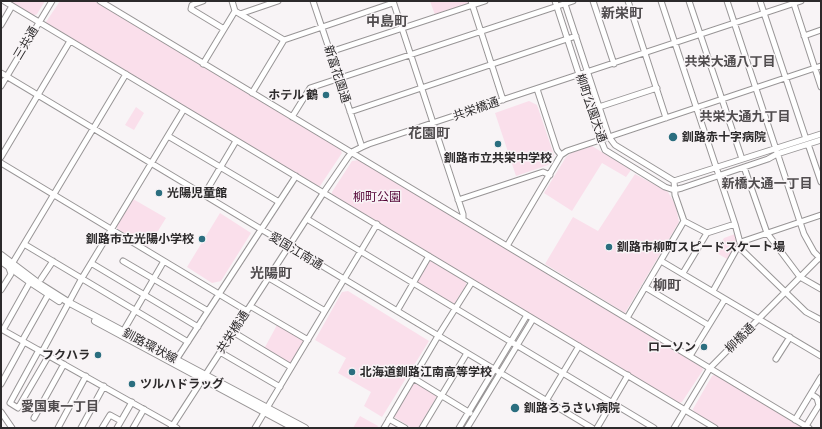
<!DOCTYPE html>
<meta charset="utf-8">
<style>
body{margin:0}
#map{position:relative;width:822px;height:429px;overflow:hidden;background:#f8f4f6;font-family:"Asap Condensed",sans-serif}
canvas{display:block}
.frame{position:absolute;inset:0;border:2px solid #2c2a2b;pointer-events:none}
</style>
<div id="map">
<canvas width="822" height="429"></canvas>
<div class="frame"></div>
</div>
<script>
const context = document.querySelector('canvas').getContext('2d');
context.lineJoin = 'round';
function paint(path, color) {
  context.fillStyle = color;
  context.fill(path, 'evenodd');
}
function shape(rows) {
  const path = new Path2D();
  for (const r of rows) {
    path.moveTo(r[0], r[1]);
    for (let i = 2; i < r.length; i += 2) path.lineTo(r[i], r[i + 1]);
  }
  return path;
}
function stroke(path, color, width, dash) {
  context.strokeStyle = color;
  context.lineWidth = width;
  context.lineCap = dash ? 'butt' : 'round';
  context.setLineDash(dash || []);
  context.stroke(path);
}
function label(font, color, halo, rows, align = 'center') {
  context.font = font + ' "Asap Condensed","Noto Sans JP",sans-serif';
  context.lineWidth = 3;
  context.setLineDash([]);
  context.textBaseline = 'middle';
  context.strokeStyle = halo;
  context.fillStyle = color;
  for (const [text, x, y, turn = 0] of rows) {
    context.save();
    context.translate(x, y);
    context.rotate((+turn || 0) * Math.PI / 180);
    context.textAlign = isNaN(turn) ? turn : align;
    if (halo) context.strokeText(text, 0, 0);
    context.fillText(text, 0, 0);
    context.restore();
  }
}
const green = shape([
 [9,1,45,1,37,14,33,16],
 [60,1,94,1,340,149,342,153,320,186,316,186,46,24,46,22],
 [430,1,468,1,469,3,435,15],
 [529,101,537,105,554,155,548,165,516,176,495,113],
 [136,107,144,113,134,130,125,125],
 [592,146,631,170,626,177,602,163,572,211,544,193,566,157,571,153],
 [359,160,702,367,703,370,682,402,679,403,332,195,332,192,352,161],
 [635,174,668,192,676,206,679,222,625,313,545,264,573,217,598,231],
 [133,199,166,218,148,247,117,229,117,226],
 [220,213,251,233,221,281,212,283,187,267],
 [735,234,738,242,727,259,715,252,724,238],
 [431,261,466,282,466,285,454,304,417,282,429,262],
 [348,291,429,341,382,417,364,406,371,392,338,373,346,358,315,340,342,292],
 [277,325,305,341,292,363,288,364,264,349],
 [716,374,805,428,720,428,694,412,693,409,712,376],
 [414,383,416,383,437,396,418,428,412,428,394,417,394,415],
 [360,416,378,426,377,428,353,428]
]);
const minor = shape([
 [4,1,715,428],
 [100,1,809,428],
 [203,1,192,5,191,9,224,29],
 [313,1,362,147],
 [393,1,463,214,463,219],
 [471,1,503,100],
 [555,1,598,133,605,150,665,187,674,190,682,188,768,159,777,154,821,140],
 [564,1,609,137,615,145,674,181],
 [593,1,614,64],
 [628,1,666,118],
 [661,1,735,224,742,250,806,312,821,320],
 [689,1,742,159],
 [727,1,804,234,814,252,821,259],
 [760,1,806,139],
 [793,1,821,87],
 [235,11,284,40],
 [240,14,278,1],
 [1,25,12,6],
 [804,36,821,30],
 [330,52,485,1],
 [203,64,235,11,232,1],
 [1,73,592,428],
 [1,86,52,1],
 [537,89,557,150,561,155],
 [252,93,284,40,393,3],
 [599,107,657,88],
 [350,112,576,36],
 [292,117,310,88,573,1],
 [168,136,279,202],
 [808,144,821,182],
 [1,157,70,41],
 [1,163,247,311],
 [744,167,767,233,800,277,821,289],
 [674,181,821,134],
 [204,195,236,141],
 [458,200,543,172,550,175],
 [307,219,654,428],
 [684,221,707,233],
 [741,242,821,215],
 [24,244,188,342],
 [507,246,561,155,567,151,821,66],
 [123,261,208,311],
 [661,261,821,356],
 [91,263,198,327],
 [683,273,707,233,735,224],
 [269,278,325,311],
 [41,279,53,261],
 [645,287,708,325],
 [1,290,11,274,9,268,12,264,126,74],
 [713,291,736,250,741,246],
 [250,306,308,340],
 [397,311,429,256],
 [627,318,684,221,675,195,674,181],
 [1,329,177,428],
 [3,330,30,282],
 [233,332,291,367],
 [121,335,164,261],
 [22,341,48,295],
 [39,350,10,403,18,408,49,355],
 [42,352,82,278,184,109],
 [220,352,280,387],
 [690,356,725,299],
 [776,359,790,337],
 [176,360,296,176],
 [413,378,470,413],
 [1,384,24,342],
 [546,401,579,346],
 [1,412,12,428],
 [34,418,64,364],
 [389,419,405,428],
 [795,420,821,377],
 [806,426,819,405,817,398,811,394],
 [58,428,86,376],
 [81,428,104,386],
 [102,428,110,415,121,421],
 [117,428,132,402],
 [133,428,144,409],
 [171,428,324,192,348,157,352,152,362,147,369,144,801,1],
 [255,428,377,224],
 [384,428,438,336,472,282],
 [422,428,467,353],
 [459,428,527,315],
 [467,428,533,319],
 [597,428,628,375],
 [674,428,710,368,819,258]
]);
const major = shape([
 [1,255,38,283,68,302,305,428],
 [1,261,30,282,59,301],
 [95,321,294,428]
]);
const markers = [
 [326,95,4,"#2b6e7f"],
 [673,137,5,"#2b6e7f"],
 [498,144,4,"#2b6e7f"],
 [159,193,4,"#2b6e7f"],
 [202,239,4,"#2b6e7f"],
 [609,247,4,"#2b6e7f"],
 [704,347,4,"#2b6e7f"],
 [98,355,4,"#2b6e7f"],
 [352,372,4,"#2b6e7f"],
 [132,384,4,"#2b6e7f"],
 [515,408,5,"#2b6e7f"]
];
const streetNames = [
 ["三共通",26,43,-59],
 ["新富花園通",337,74,72],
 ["柳町公園大通",591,108,71],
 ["共栄橋通",476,109,-19],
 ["愛国江南通",296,251,31],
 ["共栄橋通",233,332,-57],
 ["柳橋通",740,338,-45],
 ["釧路環状線",150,346,28]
];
const poiNames = [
 ["ホテル 鶴",318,95,"right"],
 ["釧路赤十字病院",682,137],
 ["釧路市立共栄中学校",498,158,"center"],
 ["光陽児童館",167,193],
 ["釧路市立光陽小学校",194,239,"right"],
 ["釧路市柳町スピードスケート場",617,247],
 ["ローソン",696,347,"right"],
 ["フクハラ",90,355,"right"],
 ["北海道釧路江南高等学校",360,372],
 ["ツルハドラッグ",140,384],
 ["釧路ろうさい病院",524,408]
];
const parkNames = [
 ["柳町公園",377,197]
];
const neighbourhoodNames = [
 ["共栄大通八丁目",730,62],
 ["共栄大通九丁目",745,117],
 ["新橋大通一丁目",767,184],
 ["愛国東一丁目",60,407]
];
const quarterNames = [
 ["新栄町",622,14],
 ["中島町",387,22],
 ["花園町",429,134],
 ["光陽町",271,274],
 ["柳町",667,286]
];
paint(green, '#fadfeb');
stroke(minor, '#989596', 7);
stroke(major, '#989596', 8);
stroke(minor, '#fff', 5);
stroke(major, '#fff', 6);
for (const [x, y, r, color] of markers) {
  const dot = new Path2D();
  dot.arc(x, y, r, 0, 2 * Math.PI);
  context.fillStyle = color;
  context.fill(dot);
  stroke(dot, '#f8f4f6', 1.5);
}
label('12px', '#2c2a2b', '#f8f4f6', streetNames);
label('bold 12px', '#2c2a2b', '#f8f4f6', poiNames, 'left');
label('12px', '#530435', '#f8f4f6', parkNames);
label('bold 13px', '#504c4e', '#f8f4f6', neighbourhoodNames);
label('bold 14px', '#504c4e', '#f8f4f6', quarterNames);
</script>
